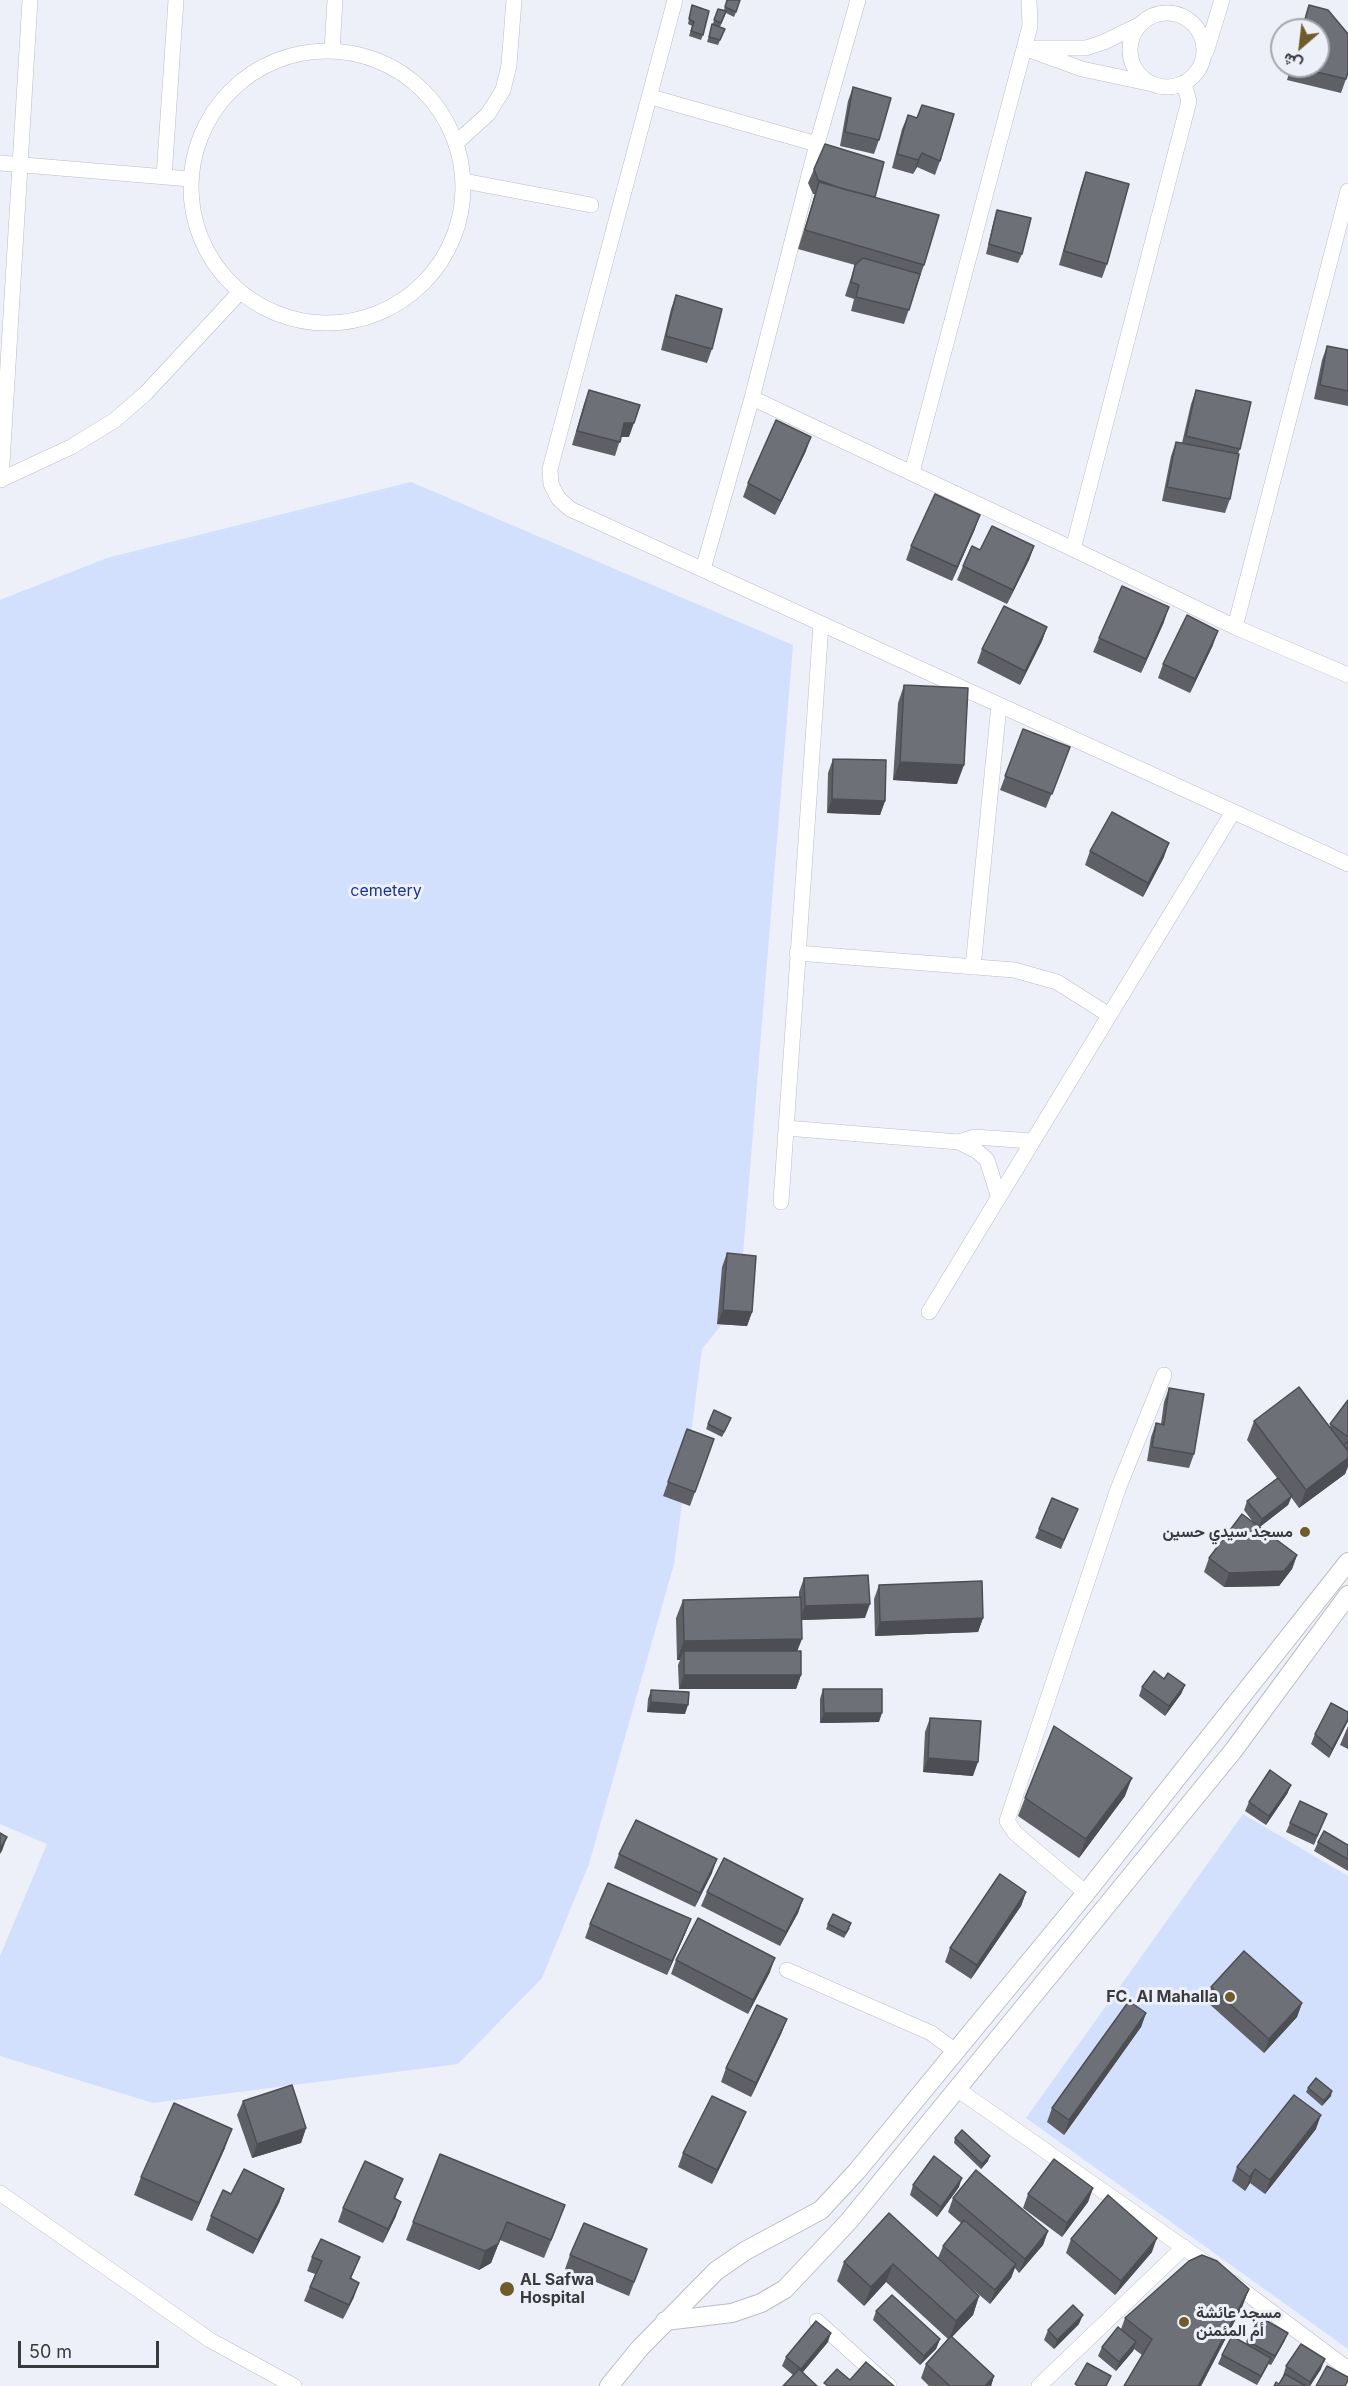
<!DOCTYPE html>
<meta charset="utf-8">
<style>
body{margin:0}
#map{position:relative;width:1348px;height:2386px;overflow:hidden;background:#edf0f8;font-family:Inter,Vazirmatn,sans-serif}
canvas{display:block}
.north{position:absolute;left:1270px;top:18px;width:60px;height:60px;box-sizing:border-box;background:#edf0f8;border:2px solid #a5a7ad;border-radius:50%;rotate:208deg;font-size:16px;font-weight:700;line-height:24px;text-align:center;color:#393a3d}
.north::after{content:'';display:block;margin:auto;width:21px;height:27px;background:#705c2a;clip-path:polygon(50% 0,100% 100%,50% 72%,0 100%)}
.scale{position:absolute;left:18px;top:2341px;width:141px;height:27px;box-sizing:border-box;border:3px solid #393a3d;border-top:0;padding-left:8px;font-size:18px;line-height:21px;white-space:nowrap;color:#393a3d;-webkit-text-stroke:4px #edf0f8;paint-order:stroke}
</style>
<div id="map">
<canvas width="1348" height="2386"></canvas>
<div class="north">ش</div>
<div class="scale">50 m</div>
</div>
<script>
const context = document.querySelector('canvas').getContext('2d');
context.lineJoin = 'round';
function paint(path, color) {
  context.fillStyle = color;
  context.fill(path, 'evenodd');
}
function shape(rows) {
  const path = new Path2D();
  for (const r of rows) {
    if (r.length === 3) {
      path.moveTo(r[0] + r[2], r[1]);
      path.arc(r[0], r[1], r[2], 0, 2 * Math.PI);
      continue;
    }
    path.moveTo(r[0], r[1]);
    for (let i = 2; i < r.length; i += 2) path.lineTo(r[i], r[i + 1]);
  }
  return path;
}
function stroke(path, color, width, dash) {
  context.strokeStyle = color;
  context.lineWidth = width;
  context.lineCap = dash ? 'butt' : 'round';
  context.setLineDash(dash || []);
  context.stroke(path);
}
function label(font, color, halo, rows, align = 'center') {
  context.font = font + ' Inter,Vazirmatn,sans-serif';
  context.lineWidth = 6;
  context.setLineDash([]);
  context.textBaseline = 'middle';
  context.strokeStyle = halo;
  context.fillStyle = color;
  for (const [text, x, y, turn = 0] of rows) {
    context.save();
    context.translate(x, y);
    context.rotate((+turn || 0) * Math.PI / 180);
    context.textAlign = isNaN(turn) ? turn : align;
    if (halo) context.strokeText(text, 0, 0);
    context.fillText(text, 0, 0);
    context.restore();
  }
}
const green = shape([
 [411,482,793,645,739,1303,702,1349,674,1564,589,1864,542,1978,458,2064,153,2103,0,2056,0,1956,47,1844,0,1824,0,600,107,558],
 [1243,1814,1348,1876,1348,2349,1026,2118]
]);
const minor = shape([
 [675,0,550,469,551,484,558,498,570,509,1348,864],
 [1167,50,37],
 [1024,48,1082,69,1148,83],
 [1036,48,1086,48,1104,42,1139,25],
 [327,187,136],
 [332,51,335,0],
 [1206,52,1222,0],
 [651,97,817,144],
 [456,143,488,114,503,90,509,65,514,0],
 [0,163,190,179],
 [164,177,176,0],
 [464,181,591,205],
 [752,398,1073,549,1189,101,1184,84],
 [912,472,1030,26,1029,0],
 [0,480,71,447,115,420,146,393,240,292],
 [1,480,30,0],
 [1073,549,1235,627,1348,675],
 [703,569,752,398,817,144,858,0],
 [1235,627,1348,191],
 [797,953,1014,970,1057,982,1109,1015],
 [973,967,999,705],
 [786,1128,959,1142,975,1137,1032,1141],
 [959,1142,977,1151,987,1160,998,1195],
 [781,1202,821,624],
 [929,1312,1233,812],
 [1086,1893,1015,1833,1007,1821,1118,1489,1164,1375],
 [787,1970,931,2033,954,2050],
 [957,2089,1213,2268],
 [0,2193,210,2340,294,2386],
 [1233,2283,1348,2369],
 [817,2321,889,2386],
 [1039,2386,1184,2247]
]);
const tertiary = shape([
 [665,2321,732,2313,761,2303,785,2289,849,2221,1233,1751,1348,1595],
 [609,2386,640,2348,716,2271,745,2251,821,2210,857,2171,1086,1893,1348,1562]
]);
const wall = shape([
 [727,0,736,12,734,17,726,13,720,27,725,29,718,45,707,42,711,29,718,9,724,10],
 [692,5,703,35,701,40,689,36,692,26,688,24],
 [1309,5,1346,79,1341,93,1287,80,1291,66,1318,66,1318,30,1301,30],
 [853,87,879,140,874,154,840,146,848,101],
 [908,115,940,161,935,175,917,167,913,174,892,168,902,129],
 [814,169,875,197,924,265,904,324,851,311,854,299,845,296,855,265,798,249,815,194,813,194,808,183],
 [1086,172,1107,264,1102,278,1059,265,1081,186],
 [997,210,1022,254,1018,263,986,254,994,220],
 [676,295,712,349,707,363,661,350,671,309],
 [1327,346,1348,350,1348,406,1314,399,1322,360],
 [589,390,629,437,621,437,615,456,572,445,584,404],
 [1196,390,1240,449,1238,454,1230,499,1225,513,1162,501,1171,456,1176,442,1182,443,1191,404],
 [806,451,775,515,743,497,748,483],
 [975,529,952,581,906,560,911,546],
 [1034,546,1029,560,1007,604,957,580,963,566,980,550],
 [1164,622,1141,673,1093,652,1099,638],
 [1047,627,1042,641,1020,685,977,663,982,649],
 [1213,645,1190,693,1158,678,1163,664],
 [904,685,957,784,893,780,898,703],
 [1023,729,1070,747,1046,808,1000,790],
 [833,759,885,801,880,815,827,813,828,773],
 [1090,851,1164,857,1143,897,1085,865],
 [727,1253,752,1312,747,1326,717,1324,722,1267],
 [1169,1388,1194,1454,1189,1468,1147,1461,1151,1437,1156,1423,1161,1424,1164,1402],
 [1348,1400,1348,1467,1345,1474,1299,1508,1291,1497,1288,1505,1260,1527,1297,1555,1292,1569,1279,1586,1224,1587,1204,1572,1209,1558,1253,1522,1244,1510,1247,1501,1277,1478,1247,1440,1254,1421,1330,1426],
 [729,1423,722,1437,706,1429,708,1424],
 [687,1429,714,1439,690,1506,663,1496],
 [1074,1518,1061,1549,1035,1538,1039,1529],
 [804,1578,865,1618,801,1620,797,1651,801,1675,796,1689,679,1689,678,1665,680,1660,677,1660,676,1618,683,1600,799,1597,799,1592],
 [879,1585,983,1618,978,1632,875,1636,874,1599],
 [1164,1679,1185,1685,1181,1694,1165,1716,1139,1696,1142,1687],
 [823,1689,879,1722,820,1723,820,1699],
 [651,1690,685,1714,647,1712,648,1699],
 [1348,1712,1348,1721,1329,1758,1311,1744,1315,1734],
 [930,1718,973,1776,923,1772,925,1732],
 [1348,1726,1348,1749,1340,1745],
 [1291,1785,1287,1794,1266,1825,1245,1811,1249,1802],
 [1125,1796,1079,1858,1018,1816,1025,1798],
 [1327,1814,1314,1845,1286,1832,1290,1823],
 [1318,1842,1348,1845,1348,1871,1314,1851],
 [619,1854,712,1873,695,1907,614,1868],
 [707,1892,803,1899,798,1913,780,1946,701,1906],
 [1026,1892,1021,1906,971,1979,945,1962,950,1948],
 [691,1919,685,1934,667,1975,585,1938,590,1924],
 [828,1924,850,1928,844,1938,826,1929],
 [676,1960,770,1972,748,2014,671,1974],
 [1211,1987,1302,2003,1297,2017,1264,2053,1206,2001],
 [1146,2013,1141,2027,1064,2135,1047,2122,1052,2108],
 [787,2019,781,2034,751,2097,721,2082,726,2068],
 [1308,2088,1331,2096,1322,2106,1306,2092],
 [243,2101,306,2128,301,2143,252,2158,237,2115],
 [740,2126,712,2184,678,2167,683,2153],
 [1316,2129,1265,2194,1250,2183,1245,2191,1232,2181,1237,2167],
 [955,2138,988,2161,981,2169,954,2143],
 [225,2148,192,2221,134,2195,141,2177],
 [403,2179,395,2199,396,2216,383,2243,338,2222,343,2208],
 [913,2185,959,2187,937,2217,910,2195],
 [1093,2188,1088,2202,1062,2237,1023,2208,1028,2194],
 [284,2189,279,2203,253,2254,206,2230,211,2216,231,2194],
 [953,2198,1048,2231,1043,2245,1019,2273,1015,2268,1011,2278,990,2304,963,2281,979,2296,973,2315,952,2337,994,2376,991,2386,929,2386,921,2378,926,2364,948,2339,886,2282,864,2306,837,2281,844,2262,938,2258,943,2246,962,2224,948,2212],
 [565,2205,544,2258,500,2240,491,2263,479,2270,406,2240,413,2222],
 [1071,2239,1152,2252,1115,2295,1066,2253],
 [647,2249,629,2296,565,2269,570,2255],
 [312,2257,360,2257,351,2279,354,2297,343,2319,304,2301,315,2274,307,2271],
 [1249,2289,1242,2307,1201,2386,1124,2386,1142,2355,1134,2349,1133,2351,1116,2371,1098,2356,1102,2347,1121,2329,1125,2318],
 [876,2311,940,2339,936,2349,920,2365,873,2320],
 [1079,2324,1054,2349,1044,2340,1048,2330],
 [1288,2333,1284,2342,1271,2365,1268,2364,1257,2385,1218,2364,1222,2355,1246,2344,1247,2341],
 [828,2342,803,2372,793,2375,782,2366,786,2357],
 [1286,2366,1321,2369,1310,2386,1274,2386,1279,2384,1284,2376,1283,2376]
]);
const shadedWall = shape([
 [922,153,917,167,913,174,918,160],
 [624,423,634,423,629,437,619,437],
 [811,437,806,451,775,515,781,501],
 [980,515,975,529,952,581,957,567],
 [1034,546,1029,560,1007,604,1013,590],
 [1169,607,1164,622,1141,673,1146,659],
 [1047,627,1042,641,1020,685,1025,671],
 [1218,631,1213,645,1190,693,1195,679],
 [900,762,964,765,957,784,893,780],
 [832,799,885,801,880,815,827,813],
 [1169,843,1164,857,1143,897,1148,883],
 [723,1310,752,1312,747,1326,717,1324],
 [1348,1458,1348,1465,1345,1474,1299,1508,1306,1490],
 [1292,1496,1288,1505,1258,1528,1262,1519],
 [1297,1555,1292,1569,1279,1586,1224,1587,1229,1573],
 [870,1604,865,1618,800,1620,805,1606],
 [983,1618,978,1632,875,1636,880,1622],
 [802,1639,795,1657,684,1651,680,1660,677,1660,684,1641],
 [684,1675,801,1675,796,1689,679,1689],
 [1185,1685,1181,1694,1165,1716,1169,1706],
 [651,1702,688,1705,685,1714,647,1712],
 [824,1713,882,1713,879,1722,820,1723],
 [1348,1719,1348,1721,1329,1758,1332,1749],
 [928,1758,978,1762,973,1776,923,1772],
 [1132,1778,1125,1796,1079,1858,1086,1839],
 [1291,1785,1287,1794,1266,1825,1269,1816],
 [7,1837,2,1851,0,1854,0,1849],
 [717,1859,712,1873,695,1907,700,1893],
 [1026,1892,1021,1906,971,1979,977,1965],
 [803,1899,798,1913,780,1946,786,1932],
 [691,1919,685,1934,667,1975,672,1961],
 [775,1958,770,1972,748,2014,753,2000],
 [1302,2003,1297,2017,1264,2053,1269,2039],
 [1146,2013,1141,2027,1064,2135,1069,2120],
 [787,2019,781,2034,751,2097,756,2083],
 [1332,2091,1331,2096,1322,2106,1324,2101],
 [746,2112,740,2126,712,2184,717,2170],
 [1321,2115,1316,2129,1265,2194,1270,2180],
 [306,2128,301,2143,252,2158,257,2144],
 [232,2129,225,2148,192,2221,199,2203],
 [990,2156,988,2161,981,2169,982,2164],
 [1255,2169,1250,2183,1245,2191,1250,2177],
 [962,2178,959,2187,937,2217,941,2207],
 [1093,2188,1088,2202,1062,2237,1067,2223],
 [284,2189,279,2203,253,2254,258,2240],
 [401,2202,396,2216,383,2243,388,2229],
 [565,2205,558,2224,544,2258,551,2240],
 [507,2222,491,2263,479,2270,485,2251],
 [1048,2231,1043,2245,1019,2273,1025,2259],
 [1157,2238,1152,2252,1115,2295,1121,2281],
 [893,2264,886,2282,864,2306,871,2287],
 [1016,2264,1011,2278,990,2304,995,2290],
 [359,2283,354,2297,343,2319,349,2305],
 [1249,2289,1242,2307,1201,2386,1198,2386],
 [979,2296,973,2315,949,2340,956,2321],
 [1083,2315,1079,2324,1054,2349,1057,2340],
 [831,2333,828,2342,797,2379,801,2369],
 [1288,2333,1284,2342,1271,2365,1275,2356],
 [940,2339,936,2349,920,2365,924,2356],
 [1136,2342,1133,2351,1116,2371,1119,2362],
 [1271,2358,1267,2367,1257,2385,1261,2376],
 [1325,2359,1321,2369,1310,2386,1309,2386,1310,2382],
 [994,2376,991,2386,985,2386]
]);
const building = shape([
 [727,0,740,0,736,12,725,7,727,0],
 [692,5,709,11,703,35,691,31,694,22,689,19,692,5],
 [1309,5,1328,10,1348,34,1348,72,1346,79,1292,66,1318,66,1318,30,1302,30,1309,5],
 [718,9,726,11,721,23,714,20,718,9],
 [712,24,725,29,720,40,709,37,712,24],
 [853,87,891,98,879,140,845,132,853,87],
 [922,105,954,114,940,161,922,153,918,160,897,154,908,115,917,118,922,105],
 [825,144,884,162,875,197,843,189,818,180,814,169,825,144],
 [1086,172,1129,184,1107,264,1064,251,1086,172],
 [819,182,939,215,924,265,805,230,819,182],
 [997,210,1031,218,1022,254,989,244,997,210],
 [863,258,920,274,909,310,856,297,859,285,851,282,855,265,863,258],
 [676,295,722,309,712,349,666,336,676,295],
 [1327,346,1348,350,1348,391,1320,385,1327,346],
 [589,390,640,405,634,423,624,423,620,442,577,431,589,390],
 [1196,390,1251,402,1240,449,1186,436,1196,390],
 [776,420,811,437,781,501,748,483,776,420],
 [1176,442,1239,454,1230,499,1167,487,1176,442],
 [935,494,980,515,957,567,911,546,935,494],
 [992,526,1034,546,1013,590,963,566,972,546,980,550,992,526],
 [1122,586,1169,607,1146,659,1099,638,1122,586],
 [1004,606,1047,627,1025,671,982,649,1004,606],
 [1187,615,1218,631,1195,679,1163,664,1187,615],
 [904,685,968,688,964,765,900,762,904,685],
 [1023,729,1070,747,1052,794,1005,776,1023,729],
 [833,759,886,760,885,801,832,799,833,759],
 [1112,812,1169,843,1148,883,1090,851,1112,812],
 [727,1253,756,1256,752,1312,723,1310,727,1253],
 [1299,1387,1348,1451,1348,1458,1306,1490,1254,1421,1299,1387],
 [1169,1388,1204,1394,1194,1454,1152,1447,1156,1423,1164,1425,1169,1388],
 [1348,1400,1348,1437,1330,1424,1348,1400],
 [714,1410,731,1418,724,1432,708,1424,714,1410],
 [687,1429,714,1439,695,1492,668,1482,687,1429],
 [1348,1441,1348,1449,1344,1446,1348,1441],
 [1278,1478,1292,1496,1262,1519,1247,1501,1278,1478],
 [1052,1498,1078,1509,1064,1540,1039,1529,1052,1498],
 [1242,1514,1297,1555,1284,1571,1229,1573,1209,1558,1242,1514],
 [868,1575,870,1604,805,1606,804,1578,868,1575],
 [982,1581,983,1618,880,1622,879,1585,982,1581],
 [801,1597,802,1639,684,1641,683,1600,801,1597],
 [684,1651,801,1651,801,1675,684,1675,684,1651],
 [1154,1671,1164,1679,1168,1673,1185,1685,1169,1706,1142,1687,1154,1671],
 [823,1689,882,1689,882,1713,824,1713,823,1689],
 [651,1690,689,1692,688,1705,651,1702,651,1690],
 [1331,1703,1348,1712,1348,1719,1332,1749,1315,1734,1331,1703],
 [930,1718,981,1721,978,1762,928,1758,930,1718],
 [1054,1726,1132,1778,1086,1839,1025,1798,1054,1726],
 [1270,1770,1291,1785,1269,1816,1249,1802,1270,1770],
 [1300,1801,1327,1814,1317,1836,1290,1823,1300,1801],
 [636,1820,717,1859,700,1893,619,1854,636,1820],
 [1324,1831,1348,1845,1348,1859,1318,1842,1324,1831],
 [0,1833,7,1837,0,1849,0,1833],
 [724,1858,803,1899,786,1932,707,1892,724,1858],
 [1000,1874,1026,1892,977,1965,950,1948,1000,1874],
 [608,1883,691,1919,672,1961,590,1924,608,1883],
 [833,1914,851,1923,846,1933,828,1924,833,1914],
 [698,1918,775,1958,753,2000,676,1960,698,1918],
 [1244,1951,1302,2003,1269,2039,1211,1987,1244,1951],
 [1129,2001,1146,2013,1069,2120,1052,2108,1129,2001],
 [757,2005,787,2019,756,2083,726,2068,757,2005],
 [1316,2078,1332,2091,1324,2101,1308,2088,1316,2078],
 [292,2085,306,2128,257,2144,243,2101,292,2085],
 [1294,2095,1321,2115,1270,2180,1255,2169,1250,2177,1237,2167,1294,2095],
 [712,2096,746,2112,717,2170,683,2153,712,2096],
 [174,2103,232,2129,199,2203,141,2177,174,2103],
 [962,2130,990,2156,982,2164,955,2138,962,2130],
 [440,2154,565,2205,551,2240,507,2222,498,2244,485,2251,413,2222,440,2154],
 [934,2156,962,2178,941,2207,913,2185,934,2156],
 [1054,2159,1093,2188,1067,2223,1028,2194,1054,2159],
 [365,2161,403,2179,394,2198,401,2202,388,2229,343,2208,365,2161],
 [244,2169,284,2189,258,2240,211,2216,223,2190,231,2194,244,2169],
 [976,2170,1048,2231,1025,2259,953,2198,976,2170],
 [1108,2195,1157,2238,1121,2281,1071,2239,1108,2195],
 [889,2213,979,2296,956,2321,893,2264,871,2287,844,2262,889,2213],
 [964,2220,1016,2264,995,2290,943,2246,964,2220],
 [584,2223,647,2249,634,2282,570,2255,584,2223],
 [321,2239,360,2257,350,2278,359,2283,349,2305,310,2287,322,2261,312,2257,321,2239],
 [1202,2255,1217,2261,1249,2289,1198,2386,1124,2386,1152,2339,1125,2318,1189,2261,1202,2255],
 [892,2295,940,2339,924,2356,876,2311,892,2295],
 [1073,2305,1083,2315,1057,2340,1048,2330,1073,2305],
 [1260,2317,1288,2333,1275,2356,1247,2341,1260,2317],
 [816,2321,831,2333,801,2369,786,2357,816,2321],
 [1118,2327,1136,2342,1119,2362,1102,2347,1118,2327],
 [951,2336,994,2376,985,2386,950,2386,926,2364,951,2336],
 [1232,2336,1271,2358,1261,2376,1222,2355,1232,2336],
 [1301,2344,1325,2359,1310,2382,1286,2366,1301,2344],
 [866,2362,894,2386,828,2386,824,2383,837,2369,850,2380,866,2362],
 [1087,2363,1111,2376,1106,2386,1078,2386,1075,2384,1087,2363],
 [1327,2366,1348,2377,1348,2380,1345,2386,1316,2386,1327,2366],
 [799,2369,817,2386,783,2386,799,2369],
 [1285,2374,1306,2386,1274,2386,1276,2382,1279,2384,1285,2374]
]);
const markers = [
 [1305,1532,6,"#705c2a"],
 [1230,1997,6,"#705c2a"],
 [507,2289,8,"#705c2a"],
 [1184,2322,6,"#705c2a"]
];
const parkNames = [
 ["cemetery",386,891]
];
const poiNames = [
 ["مسجد سيدي حسين",1293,1532],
 ["FC. Al Mahalla",1218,1997],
 ["AL Safwa",520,2280,"left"],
 ["Hospital",520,2298,"left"],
 ["مسجد عائشة",1196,2313,"left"],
 ["أم المئمنن",1196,2331,"left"]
];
paint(green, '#d2dffd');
stroke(minor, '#b9bdc4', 16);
stroke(tertiary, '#b9bdc4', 20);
stroke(minor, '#fff', 15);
stroke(tertiary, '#fff', 18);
paint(wall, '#5e6066');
paint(shadedWall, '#4c4e53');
paint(building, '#6d7077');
stroke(building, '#4c4e53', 1.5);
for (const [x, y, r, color] of markers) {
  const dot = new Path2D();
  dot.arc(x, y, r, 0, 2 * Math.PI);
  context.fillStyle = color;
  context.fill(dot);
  stroke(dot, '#edf0f8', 2);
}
label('16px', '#1d3390', '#edf0f8', parkNames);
label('bold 16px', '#393a3d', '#edf0f8', poiNames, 'right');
</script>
